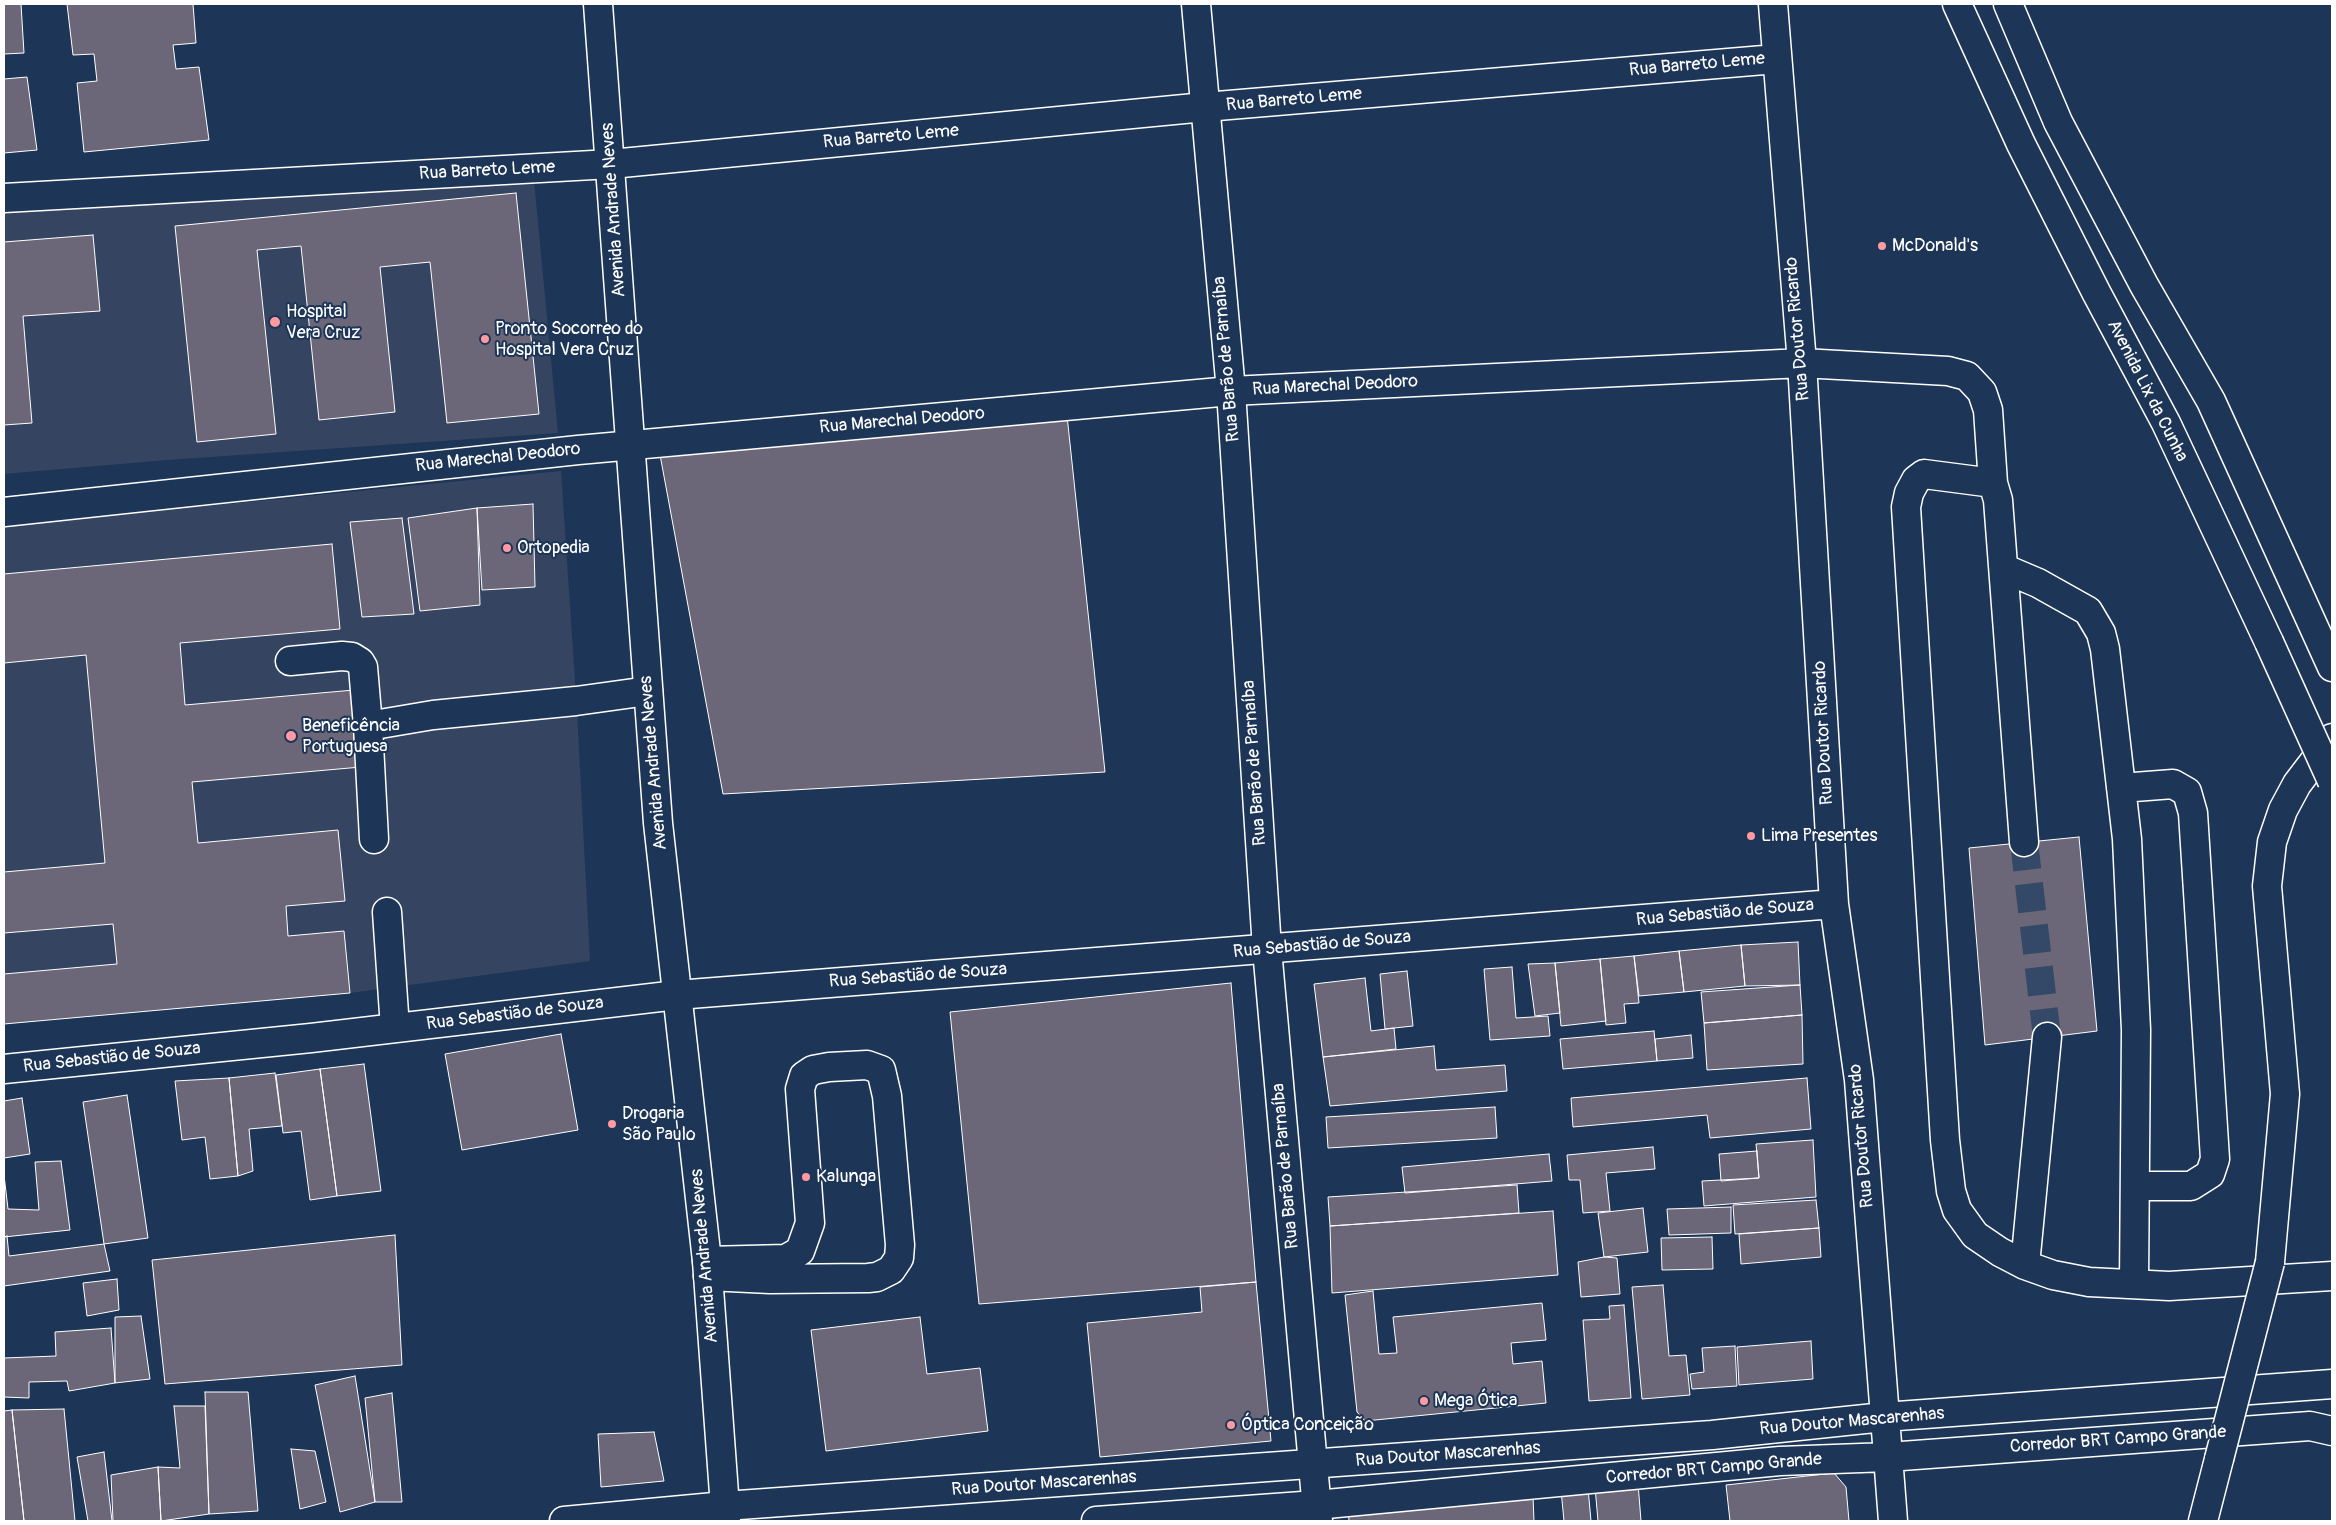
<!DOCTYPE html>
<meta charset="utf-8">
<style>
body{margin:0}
#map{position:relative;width:2336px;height:1525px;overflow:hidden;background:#1d3557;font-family:Pangolin,sans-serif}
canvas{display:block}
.frame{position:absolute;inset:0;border:5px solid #fff;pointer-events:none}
</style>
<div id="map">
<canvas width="2336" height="1525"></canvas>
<div class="frame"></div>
</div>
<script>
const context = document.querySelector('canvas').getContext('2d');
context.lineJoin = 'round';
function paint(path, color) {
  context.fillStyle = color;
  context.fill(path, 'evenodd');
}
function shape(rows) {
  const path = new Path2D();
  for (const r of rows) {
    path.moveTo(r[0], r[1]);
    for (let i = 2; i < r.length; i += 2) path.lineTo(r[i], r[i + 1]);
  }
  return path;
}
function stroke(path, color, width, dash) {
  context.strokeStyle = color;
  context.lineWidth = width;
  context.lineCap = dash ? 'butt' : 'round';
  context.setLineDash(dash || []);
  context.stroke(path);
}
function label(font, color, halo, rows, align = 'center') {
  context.font = font + ' Pangolin,sans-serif';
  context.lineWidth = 4;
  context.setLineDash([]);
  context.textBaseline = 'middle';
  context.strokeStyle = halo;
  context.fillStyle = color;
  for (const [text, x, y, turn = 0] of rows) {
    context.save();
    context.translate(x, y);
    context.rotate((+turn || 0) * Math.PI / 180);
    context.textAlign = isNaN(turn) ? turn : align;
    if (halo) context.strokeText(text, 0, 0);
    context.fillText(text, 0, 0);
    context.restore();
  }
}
const built = shape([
 [534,180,558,433,167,460,4,474,4,212],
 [561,471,577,711,590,961,350,993,4,1024,4,526]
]);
const building = shape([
 [4,4,21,4,24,53,4,54,4,4],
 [67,4,193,4,196,43,173,45,176,69,199,67,209,140,84,152,77,83,97,81,94,54,73,55,67,4],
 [4,75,4,79,27,77,37,150,4,153,4,75],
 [516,193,539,414,447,423,430,262,380,267,395,412,319,420,301,246,257,250,276,434,197,442,175,226,516,193],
 [93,235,100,311,23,316,32,423,4,425,4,242,93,235],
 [1066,406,1105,772,723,794,658,444,1066,406],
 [533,504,535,587,482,590,477,508,533,504],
 [477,508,480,605,420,611,408,518,477,508],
 [402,518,414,614,362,617,350,522,402,518],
 [332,544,340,629,180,643,185,705,354,690,361,767,192,782,198,843,338,830,345,901,286,906,288,936,344,931,350,993,4,1024,4,974,117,964,113,924,4,933,4,872,105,863,86,655,4,663,4,574,332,544],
 [2079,837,2097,1031,1985,1045,1969,848,2079,837],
 [1798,942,1800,985,1745,986,1741,945,1798,942],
 [1741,945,1745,986,1684,992,1679,951,1741,945],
 [1679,951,1684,992,1639,996,1634,956,1679,951],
 [1634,956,1639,1003,1624,1004,1626,1023,1606,1025,1600,959,1634,956],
 [1600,959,1606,1021,1561,1026,1555,963,1600,959],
 [1555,963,1560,1013,1535,1016,1528,964,1555,963],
 [1512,967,1516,1018,1548,1016,1550,1036,1490,1040,1484,969,1512,967],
 [1407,971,1413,1026,1385,1029,1380,974,1407,971],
 [1365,978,1371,1031,1394,1028,1396,1049,1323,1057,1314,984,1365,978],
 [1231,983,1256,1282,979,1304,950,1012,1231,983],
 [1800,985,1802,1015,1704,1023,1701,992,1800,985],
 [1802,1015,1803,1064,1707,1070,1704,1023,1802,1015],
 [1654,1031,1657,1061,1563,1069,1560,1039,1654,1031],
 [561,1034,578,1130,462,1150,445,1054,561,1034],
 [1691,1035,1693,1058,1657,1061,1655,1039,1691,1035],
 [1434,1046,1436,1070,1505,1065,1507,1091,1330,1106,1323,1057,1434,1046],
 [364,1064,381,1191,337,1196,320,1069,364,1064],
 [320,1069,337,1196,310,1200,301,1131,283,1133,276,1075,320,1069],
 [275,1073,282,1126,249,1129,253,1171,238,1176,229,1078,275,1073],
 [229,1078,238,1176,210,1179,205,1137,182,1140,175,1081,229,1078],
 [1807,1078,1811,1129,1710,1138,1707,1115,1573,1127,1571,1098,1807,1078],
 [127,1095,148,1238,104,1244,83,1102,127,1095],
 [22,1098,30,1154,4,1158,4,1101,22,1098],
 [1495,1107,1497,1138,1328,1148,1326,1117,1495,1107],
 [1813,1140,1816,1197,1704,1206,1702,1181,1759,1178,1756,1144,1813,1140],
 [1653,1147,1655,1169,1606,1173,1610,1211,1583,1213,1580,1180,1569,1180,1567,1155,1653,1147],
 [1757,1151,1759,1178,1721,1181,1719,1154,1757,1151],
 [1549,1154,1552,1181,1405,1193,1402,1167,1549,1154],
 [61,1161,70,1230,4,1237,4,1175,8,1209,39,1210,35,1162,61,1161],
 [1517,1185,1519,1213,1330,1226,1328,1197,1517,1185],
 [1816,1200,1819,1228,1735,1234,1733,1205,1816,1200],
 [1731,1207,1731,1233,1669,1235,1667,1209,1731,1207],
 [1643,1208,1648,1252,1604,1257,1598,1213,1643,1208],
 [1553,1211,1558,1275,1332,1293,1330,1226,1553,1211],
 [1819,1228,1821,1257,1741,1264,1739,1234,1819,1228],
 [395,1235,402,1365,165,1384,152,1260,395,1235],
 [7,1236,9,1256,104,1244,110,1271,4,1286,4,1237,7,1236],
 [1712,1237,1713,1269,1662,1270,1661,1238,1712,1237],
 [1604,1257,1617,1258,1620,1294,1581,1297,1578,1262,1604,1257],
 [117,1279,119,1310,87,1316,83,1283,117,1279],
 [1256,1282,1271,1441,1100,1457,1087,1323,1202,1312,1200,1287,1256,1282],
 [1663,1285,1669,1356,1686,1355,1690,1395,1642,1399,1632,1287,1663,1285],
 [1373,1291,1379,1354,1397,1353,1393,1317,1542,1303,1546,1340,1511,1343,1513,1364,1542,1361,1546,1403,1365,1421,1357,1412,1345,1295,1373,1291],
 [1624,1305,1631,1398,1589,1401,1583,1320,1610,1319,1609,1306,1624,1305],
 [141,1316,150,1379,115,1383,115,1317,141,1316],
 [920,1317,927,1374,980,1368,988,1431,826,1451,811,1330,920,1317],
 [111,1328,115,1383,69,1391,67,1381,29,1382,29,1398,4,1397,4,1358,56,1356,55,1332,111,1328],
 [1811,1341,1813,1379,1739,1385,1737,1347,1811,1341],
 [1735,1346,1737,1386,1692,1389,1690,1374,1704,1372,1702,1348,1735,1346],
 [355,1376,375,1502,340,1512,315,1385,355,1376],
 [205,1392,248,1392,258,1511,209,1514,205,1392],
 [392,1393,402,1502,375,1502,365,1398,392,1393],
 [174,1406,205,1406,209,1514,161,1521,158,1467,180,1468,174,1406],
 [64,1409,75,1521,24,1521,12,1410,64,1409],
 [12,1410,24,1521,4,1521,4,1411,12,1410],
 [654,1432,664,1481,601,1487,598,1434,654,1432],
 [291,1449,315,1451,326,1502,300,1509,291,1449],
 [104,1452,112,1521,88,1521,77,1457,104,1452],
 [158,1467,161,1521,113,1521,111,1475,158,1467],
 [1834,1473,1846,1487,1849,1521,1730,1521,1726,1485,1834,1473],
 [1638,1483,1641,1521,1598,1521,1595,1487,1638,1483],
 [1588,1488,1591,1521,1564,1521,1561,1490,1588,1488],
 [1533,1496,1534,1521,1349,1521,1348,1507,1533,1496]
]);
const minorTunnel = shape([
 [2024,842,2047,1037]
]);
const minor = shape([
 [1773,4,1802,363,1834,904,1859,1080,1893,1521],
 [4,198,611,164,1205,107,1776,59],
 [4,512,578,450,1231,391,1802,363,1948,371,1967,376,1982,392,1988,410,1993,483],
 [2005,569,2038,583,2088,611,2101,633,2105,649,2127,839,2136,1030,2134,1284],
 [290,661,342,656,352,657,360,662,363,667,368,726,433,715,576,701,648,691],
 [368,726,374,839],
 [2121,788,2173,784,2187,792,2193,813,2215,1159,2210,1174,2191,1186,2135,1186],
 [2024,842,1998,500,1993,483,1924,474,1916,480,1909,493,1906,507,1945,1140,1951,1191,1957,1210,1975,1235,2000,1252,2025,1265,2053,1275,2089,1282,2169,1286,2332,1276],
 [387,912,395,1028],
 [4,1069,311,1038,677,995,1834,904],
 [707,1261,786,1259,800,1251,810,1223,800,1089,804,1076,813,1070,829,1067,867,1065,881,1070,887,1096,900,1245,899,1258,891,1270,877,1277,868,1278,770,1279,708,1276],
 [2270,1262,2285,1094,2267,886,2272,842,2283,810,2297,784,2332,738],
 [2025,1265,2047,1037],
 [564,1521,725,1506,1712,1435,1884,1417,2332,1384],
 [1096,1521,1316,1505,1780,1461,1888,1457,2310,1426,2332,1431],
 [2203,1521,2219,1459]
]);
const major = shape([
 [598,4,658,823,707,1261,726,1521],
 [1196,4,1231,391,1267,949,1318,1521]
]);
const highway = shape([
 [1957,4,2021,144,2096,292,2166,423,2269,642],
 [2008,4,2058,122,2144,285,2211,401,2332,667]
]);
const minorBridge = shape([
 [2219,1459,2270,1262]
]);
const highwayBridge = shape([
 [2269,642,2332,781]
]);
const markers = [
 [1882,246,5,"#ff9aa2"],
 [275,322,6,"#ff9aa2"],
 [485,339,5,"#ff9aa2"],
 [507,548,5,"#ff9aa2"],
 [291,736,6,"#ff9aa2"],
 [1751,836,5,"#ff9aa2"],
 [612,1124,5,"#ff9aa2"],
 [806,1177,5,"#ff9aa2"],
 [1424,1401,5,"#ff9aa2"],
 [1231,1425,5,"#ff9aa2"]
];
const streetNames = [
 ["Rua Barreto Leme",1697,65,-5],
 ["Rua Barreto Leme",1294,100,-5],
 ["Rua Barreto Leme",891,137,-5],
 ["Rua Barreto Leme",487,171,-3],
 ["Avenida Andrade Neves",614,210,-94],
 ["Rua Doutor Ricardo",1798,329,-95],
 ["Rua Barão de Parnaíba",1227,359,-95],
 ["Rua Marechal Deodoro",1335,386,-3],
 ["Avenida Lix da Cunha",2147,391,63],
 ["Rua Marechal Deodoro",902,421,-5],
 ["Rua Marechal Deodoro",498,458,-6],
 ["Rua Doutor Ricardo",1824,733,-93],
 ["Avenida Andrade Neves",654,763,-95],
 ["Rua Barão de Parnaíba",1255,763,-94],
 ["Rua Sebastião de Souza",1725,913,-5],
 ["Rua Sebastião de Souza",1322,945,-5],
 ["Rua Sebastião de Souza",918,976,-4],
 ["Rua Sebastião de Souza",515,1014,-7],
 ["Rua Sebastião de Souza",112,1058,-6],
 ["Rua Doutor Ricardo",1862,1136,-95],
 ["Rua Barão de Parnaíba",1286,1166,-95],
 ["Avenida Andrade Neves",705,1256,-95],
 ["Rua Doutor Mascarenhas",1852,1422,-5],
 ["Corredor BRT Campo Grande",2118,1440,-4],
 ["Rua Doutor Mascarenhas",1448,1455,-4],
 ["Corredor BRT Campo Grande",1714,1469,-5],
 ["Rua Doutor Mascarenhas",1044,1484,-4]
];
const poiNames = [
 ["McDonald's",1892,246],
 ["Hospital",286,312],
 ["Vera Cruz",286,333],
 ["Pronto Socorreo do",495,329],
 ["Hospital Vera Cruz",495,350],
 ["Ortopedia",517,548],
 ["Beneficência",302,726],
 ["Portuguesa",302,747],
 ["Lima Presentes",1761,836],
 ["Drogaria",622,1114],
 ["São Paulo",622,1135],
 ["Kalunga",816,1177],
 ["Mega Ótica",1434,1401],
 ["Óptica Conceição",1241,1425]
];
paint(built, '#344461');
paint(building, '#6b6778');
stroke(building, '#fff', 1);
stroke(minorTunnel, '#344968', 28, [28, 14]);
stroke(minor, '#fff', 31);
stroke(major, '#fff', 31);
stroke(highway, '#fff', 31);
stroke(minor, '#1d3557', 28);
stroke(major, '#1d3557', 28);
stroke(highway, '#1d3557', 28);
stroke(minorBridge, '#fff', 31, []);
stroke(highwayBridge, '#fff', 31, []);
stroke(minorBridge, '#1d3557', 28);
stroke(highwayBridge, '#1d3557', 28);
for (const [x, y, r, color] of markers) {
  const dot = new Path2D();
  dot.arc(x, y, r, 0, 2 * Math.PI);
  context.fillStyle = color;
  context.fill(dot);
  stroke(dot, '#1d3557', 2);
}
label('18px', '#fff', '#1d3557', streetNames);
label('18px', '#fff', '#1d3557', poiNames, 'left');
</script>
